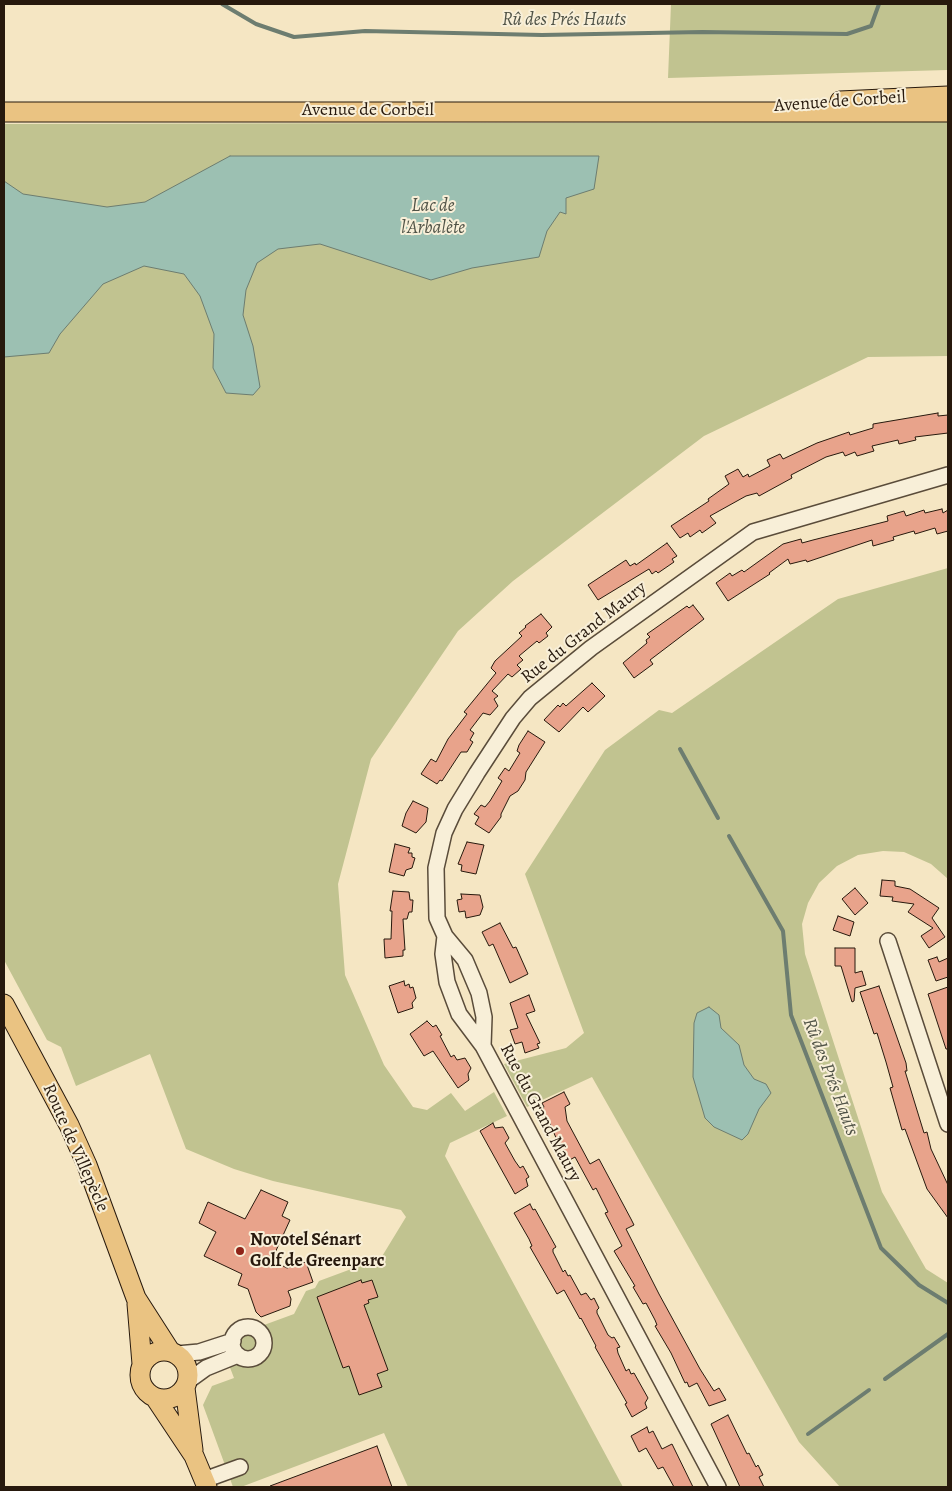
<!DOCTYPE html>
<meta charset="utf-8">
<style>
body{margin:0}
#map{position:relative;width:952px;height:1491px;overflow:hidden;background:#f5e6c3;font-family:Alegreya,serif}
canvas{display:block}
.frame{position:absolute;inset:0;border:5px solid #27190d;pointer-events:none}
</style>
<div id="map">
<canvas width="952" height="1491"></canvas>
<div class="frame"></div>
</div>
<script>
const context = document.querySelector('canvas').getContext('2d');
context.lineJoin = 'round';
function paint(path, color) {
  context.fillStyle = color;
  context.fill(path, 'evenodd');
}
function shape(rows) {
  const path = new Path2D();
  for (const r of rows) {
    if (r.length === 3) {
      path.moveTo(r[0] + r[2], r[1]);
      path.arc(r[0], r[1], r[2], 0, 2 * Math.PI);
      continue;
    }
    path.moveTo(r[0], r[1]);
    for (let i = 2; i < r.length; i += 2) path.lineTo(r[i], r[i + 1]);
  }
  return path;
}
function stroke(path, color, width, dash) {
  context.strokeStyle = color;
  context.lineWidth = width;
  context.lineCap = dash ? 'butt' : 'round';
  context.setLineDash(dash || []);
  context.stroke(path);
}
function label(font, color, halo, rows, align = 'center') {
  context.font = font + ' Alegreya,serif';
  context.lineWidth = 4;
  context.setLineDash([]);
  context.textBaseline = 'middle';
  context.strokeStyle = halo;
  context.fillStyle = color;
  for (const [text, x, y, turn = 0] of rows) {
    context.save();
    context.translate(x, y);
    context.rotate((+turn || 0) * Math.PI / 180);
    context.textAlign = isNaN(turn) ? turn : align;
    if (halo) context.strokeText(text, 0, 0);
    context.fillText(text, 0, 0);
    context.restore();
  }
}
const green = shape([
 [671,4,948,4,947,70,668,78],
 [948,122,948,356,868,357,704,436,513,581,458,631,371,759,338,884,345,975,384,1065,413,1107,427,1110,451,1093,465,1111,494,1092,507,1116,450,1143,445,1156,623,1487,408,1487,384,1433,241,1487,233,1487,203,1405,212,1386,234,1378,224,1352,220,1353,215,1342,225,1338,233,1325,250,1320,264,1325,294,1314,306,1291,315,1288,319,1281,381,1258,406,1217,401,1210,273,1181,234,1169,186,1149,150,1054,76,1086,61,1047,47,1040,4,960,4,124],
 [948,568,948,879,931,864,904,852,883,851,858,855,837,866,819,883,808,903,802,924,805,954,882,1192,926,1269,948,1283,948,1487,840,1487,799,1442,592,1077,527,1107,504,1064,566,1048,584,1033,525,874,605,750,659,710,672,713,838,599]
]);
const water = shape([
 [230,156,599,156,594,189,566,198,566,214,560,212,547,231,539,257,472,268,431,280,320,244,278,249,257,263,246,290,243,315,253,346,260,387,253,395,226,393,213,368,214,334,200,296,184,274,144,266,103,284,60,334,49,353,4,357,4,181,23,194,107,207,145,202,230,156],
 [709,1007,719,1015,721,1028,739,1045,744,1065,754,1079,766,1084,771,1093,759,1109,748,1134,742,1140,714,1127,705,1118,693,1077,694,1023,697,1013,709,1007]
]);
const stream = shape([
 [222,4,256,24,294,37,365,31,542,35,702,32,847,34,871,26,879,4],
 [680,749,718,818],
 [729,836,783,931,791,1015,881,1248,919,1285,948,1303],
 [885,1379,948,1334],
 [808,1434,869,1390]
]);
const building = shape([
 [938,413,938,416,948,415,948,433,915,437,916,440,899,444,898,440,872,446,874,451,857,456,855,452,845,456,843,452,826,457,791,475,792,478,759,496,757,493,746,496,710,516,716,523,702,533,700,530,690,537,688,533,680,538,671,526,709,501,708,499,729,484,725,476,738,469,743,477,748,474,749,477,770,466,767,460,780,454,783,459,817,443,849,432,850,435,873,428,873,424,938,413],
 [942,509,943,513,948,510,948,531,937,534,935,528,915,534,914,531,893,537,894,540,873,546,872,540,807,562,806,560,790,564,788,559,769,573,770,574,728,601,716,583,730,573,732,576,742,570,744,572,783,544,801,539,802,543,813,540,888,521,887,516,904,511,906,516,924,510,925,513,942,509],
 [667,543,677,556,672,559,674,562,658,573,656,571,652,574,649,569,598,600,588,585,626,560,630,566,635,563,636,565,667,543],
 [693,605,704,619,650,660,653,664,634,678,623,663,647,643,646,640,650,637,647,634,687,606,689,608,693,605],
 [541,614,552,627,546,633,548,636,539,643,537,641,519,656,523,660,517,665,521,669,512,677,508,674,492,691,498,696,494,699,498,706,490,715,483,713,470,730,474,733,470,740,473,742,467,752,461,752,442,781,440,780,437,784,421,774,431,759,436,762,448,739,467,714,464,712,496,673,491,668,495,661,522,636,519,633,526,627,525,626,541,614],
 [592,683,605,696,588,712,583,707,559,732,544,720,558,705,560,707,563,703,566,706,592,683],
 [528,731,545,742,526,772,525,780,518,791,510,796,501,814,501,817,489,833,475,824,479,817,474,814,481,805,485,807,490,801,502,781,498,778,505,768,509,771,520,753,517,751,519,745,528,731],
 [413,801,428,808,426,822,416,833,402,826,406,813,413,801],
 [467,842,484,845,476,874,461,871,462,865,458,864,467,842],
 [395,844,410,848,408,853,412,853,412,857,415,858,412,868,406,870,404,876,389,872,395,844],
 [882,880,895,881,895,886,910,889,939,908,932,918,945,937,929,948,921,936,933,928,908,912,914,904,892,901,893,897,880,896,882,880],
 [855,888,868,903,855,915,842,899,855,888],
 [393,891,409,892,410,900,413,900,412,912,409,912,407,919,403,919,405,950,403,950,403,956,385,958,384,939,391,939,392,911,390,911,393,891],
 [461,894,480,895,483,907,480,915,466,918,465,911,459,912,457,900,462,899,461,894],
 [838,916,854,922,850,936,833,930,838,916],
 [500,923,513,948,516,947,528,974,510,983,493,944,489,946,482,932,500,923],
 [835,948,855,948,855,973,862,971,866,985,855,988,854,1001,852,1002,841,966,835,966,835,948],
 [937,957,939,962,948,958,948,977,936,981,928,960,937,957],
 [404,981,405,986,409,984,410,988,413,987,416,998,412,1003,413,1008,398,1013,389,986,404,981],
 [879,986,906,1063,907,1071,905,1071,924,1133,927,1132,931,1149,948,1185,948,1218,927,1189,905,1129,902,1130,890,1088,893,1087,886,1062,877,1033,874,1034,860,992,879,986],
 [948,987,948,1049,946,1049,928,994,948,987],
 [529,995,535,1011,526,1014,540,1043,537,1044,539,1048,525,1053,522,1042,515,1044,510,1030,518,1028,510,1003,529,995],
 [427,1021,433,1027,436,1025,442,1035,440,1036,451,1057,454,1055,457,1060,465,1058,471,1068,468,1074,469,1080,458,1088,433,1051,424,1056,410,1034,427,1021],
 [564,1092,570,1104,565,1107,567,1121,590,1164,599,1159,631,1219,634,1225,626,1229,659,1294,700,1369,714,1391,719,1388,726,1400,709,1406,697,1383,689,1387,687,1382,685,1383,671,1353,655,1326,657,1325,655,1320,646,1303,643,1304,633,1287,635,1286,614,1251,622,1246,605,1213,608,1212,596,1188,593,1190,575,1157,566,1162,549,1121,545,1122,540,1112,544,1107,542,1103,564,1092],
 [493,1123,495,1128,503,1127,509,1138,505,1143,515,1161,520,1168,523,1166,529,1177,526,1179,528,1186,515,1194,480,1131,493,1123],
 [261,1190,288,1202,282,1216,290,1220,274,1255,277,1263,287,1268,306,1262,313,1282,288,1291,291,1299,290,1306,261,1317,256,1312,248,1289,238,1285,242,1274,204,1256,216,1232,199,1223,208,1202,245,1219,261,1190],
 [530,1204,533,1210,535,1209,556,1247,553,1249,553,1252,563,1272,565,1270,568,1276,570,1275,581,1295,586,1293,591,1300,594,1298,599,1308,597,1310,597,1313,608,1335,612,1338,614,1337,620,1347,617,1348,618,1353,626,1371,629,1369,631,1374,634,1373,648,1398,645,1403,647,1408,632,1417,625,1404,627,1403,595,1347,596,1346,581,1318,580,1319,564,1290,557,1294,530,1247,532,1246,529,1239,514,1213,530,1204],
 [361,1280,362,1283,372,1280,378,1297,368,1300,369,1303,364,1305,388,1370,377,1374,382,1387,359,1395,349,1366,343,1368,317,1297,361,1280],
 [728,1415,747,1454,749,1453,756,1467,758,1465,763,1475,759,1477,764,1487,740,1487,711,1424,728,1415],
 [647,1427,649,1433,653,1431,662,1449,672,1444,693,1487,674,1487,663,1467,658,1469,646,1448,639,1452,631,1436,647,1427],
 [377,1446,392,1487,270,1487,270,1486,377,1446]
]);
const minor = shape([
 [445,936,443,954,447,982,459,1014,483,1046],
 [888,941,948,1124],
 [248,1343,16],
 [177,1354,199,1352,233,1341],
 [188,1381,206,1368,238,1355],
 [204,1480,240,1467],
 [718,1487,483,1046,484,1017,479,993,465,960,445,936,437,918,436,868,444,833,455,809,477,773,513,718,530,698,591,648,753,532,948,475]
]);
const major = shape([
 [840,101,948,96],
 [4,112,948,112],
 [4,1004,69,1125,87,1165,136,1298,170,1351],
 [137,1304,142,1364],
 [164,1375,24],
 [185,1388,193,1450],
 [156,1399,194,1456,207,1487]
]);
const markers = [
 [240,1251,5,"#8f2418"]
];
const streetNames = [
 ["Avenue de Corbeil",840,102,-4],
 ["Avenue de Corbeil",368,111],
 ["Rue du Grand Maury",584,633,-38],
 ["Rue du Grand Maury",540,1113,62],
 ["Route de Villepècle",75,1148,66]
];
const poiNames = [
 ["Novotel Sénart",250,1241],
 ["Golf de Greenparc",250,1262]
];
const waterNames = [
 ["Rû des Prés Hauts",564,20],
 ["Lac de",433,206],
 ["l'Arbalète",433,228],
 ["Rû des Prés Hauts",830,1077,69]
];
paint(green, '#c1c390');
paint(water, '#9cc0b2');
stroke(water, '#6d7d70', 1);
stroke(stream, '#6d7d70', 4);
paint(building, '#e8a38b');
stroke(building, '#27190d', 1);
stroke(minor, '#5a4c3a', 18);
stroke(major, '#27190d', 21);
stroke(minor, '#f8efd8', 15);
stroke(major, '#eac382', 19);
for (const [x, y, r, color] of markers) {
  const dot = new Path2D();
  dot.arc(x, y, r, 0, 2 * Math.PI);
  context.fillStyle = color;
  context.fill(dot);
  stroke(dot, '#f8efd8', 2);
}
label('18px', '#27190d', '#f8efd8', streetNames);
label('bold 18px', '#27190d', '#f8efd8', poiNames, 'left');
label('italic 19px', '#505347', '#f8efd8', waterNames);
</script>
